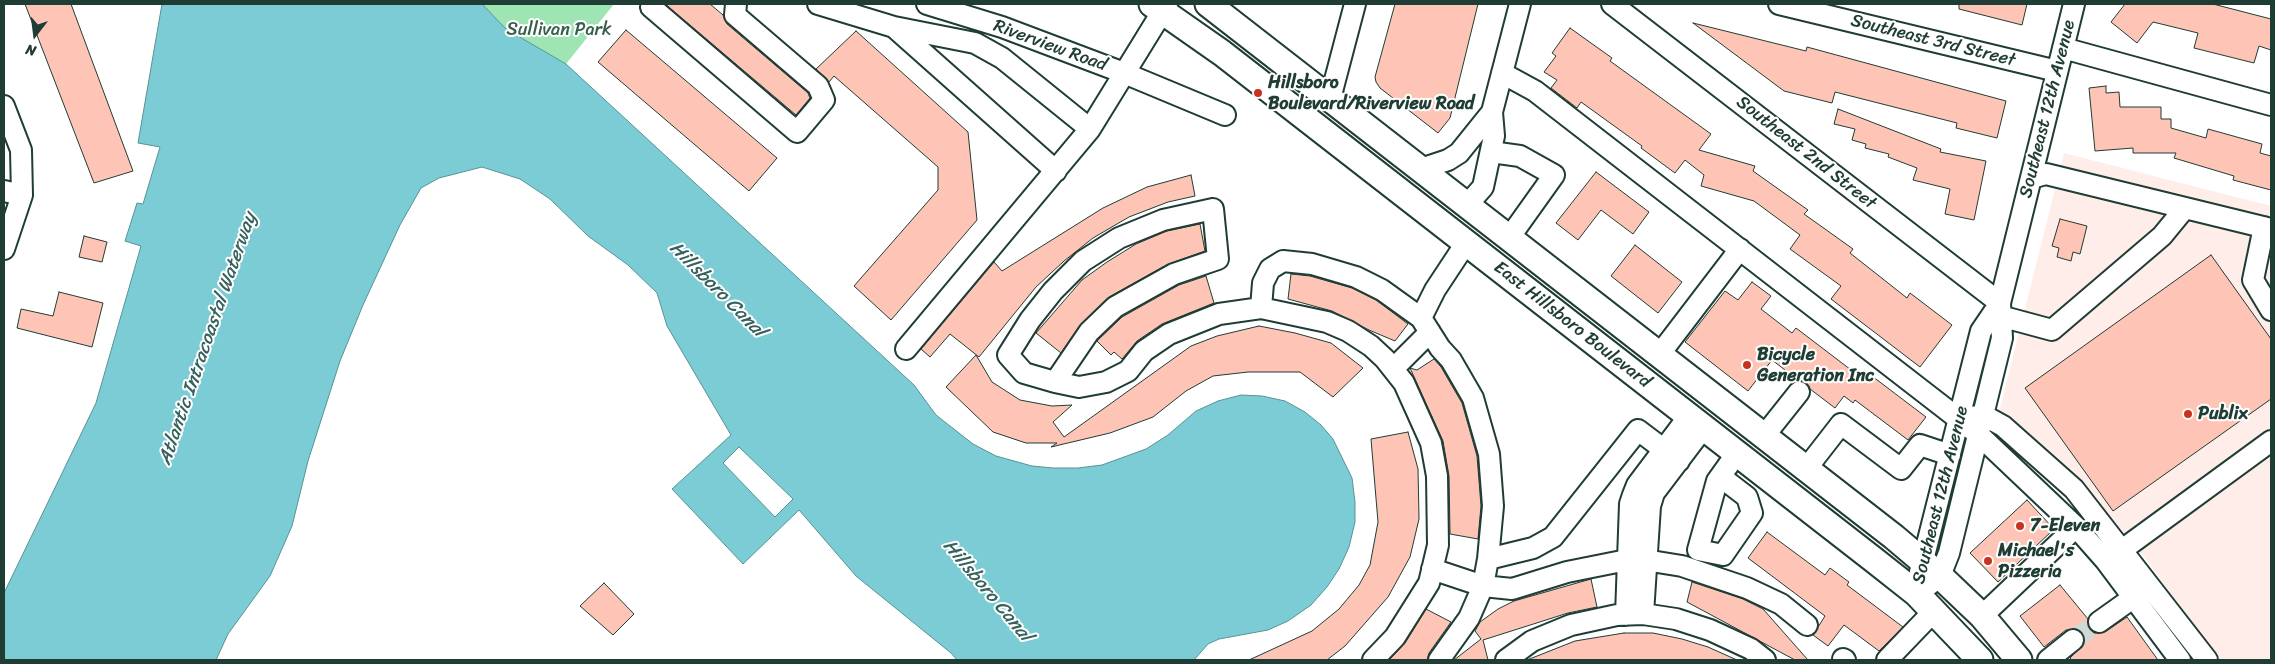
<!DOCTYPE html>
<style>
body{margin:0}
#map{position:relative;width:2275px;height:664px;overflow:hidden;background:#fff;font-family:Sriracha,sans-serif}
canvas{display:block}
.frame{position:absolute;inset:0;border:5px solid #1f3d34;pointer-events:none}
.north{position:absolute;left:10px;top:10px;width:50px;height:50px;-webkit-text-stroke:4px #fff;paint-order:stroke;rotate:195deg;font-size:14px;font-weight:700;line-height:20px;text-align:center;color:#1f3d34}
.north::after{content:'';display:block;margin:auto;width:18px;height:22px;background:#1f3d34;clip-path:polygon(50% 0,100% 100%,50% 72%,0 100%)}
</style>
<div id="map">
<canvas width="2275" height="664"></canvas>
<div class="frame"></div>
<div class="north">N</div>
</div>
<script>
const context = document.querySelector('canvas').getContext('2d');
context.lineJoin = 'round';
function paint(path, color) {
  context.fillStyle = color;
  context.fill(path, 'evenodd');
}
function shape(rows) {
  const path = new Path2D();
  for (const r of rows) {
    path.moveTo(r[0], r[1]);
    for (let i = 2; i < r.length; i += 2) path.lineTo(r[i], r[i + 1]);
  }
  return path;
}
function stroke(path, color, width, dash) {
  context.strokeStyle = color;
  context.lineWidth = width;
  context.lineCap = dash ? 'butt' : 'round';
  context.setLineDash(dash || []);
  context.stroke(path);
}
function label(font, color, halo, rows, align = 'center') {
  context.font = font + ' Sriracha,sans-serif';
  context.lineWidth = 4;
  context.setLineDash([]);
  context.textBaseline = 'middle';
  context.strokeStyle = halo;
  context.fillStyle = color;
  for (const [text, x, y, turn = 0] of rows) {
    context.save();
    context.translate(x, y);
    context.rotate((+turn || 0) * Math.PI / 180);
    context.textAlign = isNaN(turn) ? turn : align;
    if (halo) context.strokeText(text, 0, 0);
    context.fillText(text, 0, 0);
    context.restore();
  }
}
const built = shape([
 [2064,153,2271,206,2271,660,2220,660,2144,557,2086,489,2049,451,1999,412]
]);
const green = shape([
 [482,4,614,4,566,64,506,29]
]);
const water = shape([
 [162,4,482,4,506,29,566,64,914,385,936,415,973,444,996,456,1032,466,1053,468,1078,468,1102,465,1146,449,1168,435,1196,411,1218,401,1241,395,1262,396,1285,401,1305,412,1321,425,1333,439,1352,478,1355,502,1355,522,1349,547,1339,569,1327,587,1311,605,1288,621,1268,630,1219,639,1208,644,1194,660,957,660,951,653,856,576,799,510,743,564,672,489,731,435,667,326,657,293,628,265,588,236,550,199,520,179,482,167,439,178,421,188,400,225,363,305,340,361,308,461,292,526,270,576,228,634,216,660,4,660,4,593,96,403,141,246,125,241,137,203,143,204,160,147,138,143,162,4],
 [739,447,793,499,775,517,723,463,739,447]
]);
const building = shape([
 [25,4,71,4,133,171,94,183,25,4],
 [665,4,710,4,723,15,727,24,808,93,810,98,796,115,665,4],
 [1395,4,1478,4,1450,118,1438,133,1380,88,1376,82,1375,77,1395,4],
 [1959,4,2027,4,2022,25,1959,9,1959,4],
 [2125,4,2213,4,2271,19,2271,50,2259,46,2254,63,2194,48,2198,33,2153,22,2137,43,2111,22,2125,4],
 [1693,23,1806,51,1807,47,2006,101,1997,138,1956,128,1957,123,1835,92,1832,103,1784,91,1693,23],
 [1570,28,1612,58,1610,61,1711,134,1699,150,1755,166,1753,171,1808,210,1804,214,1853,249,1850,253,1907,298,1910,293,1952,325,1920,367,1831,299,1841,286,1790,249,1800,235,1754,201,1701,186,1704,175,1685,160,1675,173,1641,148,1642,146,1581,102,1577,108,1551,88,1557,80,1544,72,1556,56,1552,53,1570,28],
 [626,30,777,158,749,191,598,62,626,30],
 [856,31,968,132,977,220,891,320,854,286,938,190,938,167,834,76,829,82,816,69,856,31],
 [2106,86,2106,93,2119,92,2120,107,2161,107,2161,119,2171,119,2171,128,2206,138,2208,129,2262,144,2260,153,2271,156,2271,190,2233,180,2234,176,2174,158,2176,153,2133,153,2133,148,2095,151,2089,88,2106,86],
 [1838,109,1941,149,1940,152,1986,161,1974,220,1945,214,1950,189,1913,180,1917,168,1888,157,1889,154,1865,148,1866,144,1852,140,1855,129,1834,124,1838,109],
 [1596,172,1649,212,1633,234,1601,210,1578,240,1556,223,1596,172],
 [1191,175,1195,196,1168,202,1129,217,1093,238,1064,261,1036,287,979,357,950,334,930,357,921,349,994,262,1002,271,1103,208,1147,187,1191,175],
 [2060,219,2087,226,2080,254,2073,252,2071,261,2057,257,2059,248,2052,246,2060,219],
 [1200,224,1205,251,1168,264,1109,297,1081,324,1061,353,1036,333,1082,280,1107,262,1136,244,1167,231,1200,224],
 [84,236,107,242,102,262,79,257,84,236],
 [1635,245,1682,282,1658,313,1611,276,1635,245],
 [2211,255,2271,339,2271,399,2113,511,2025,388,2211,255],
 [1291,274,1310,276,1352,288,1376,300,1408,324,1395,341,1369,330,1332,311,1288,299,1291,274],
 [1206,276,1214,303,1162,324,1137,341,1122,359,1114,352,1111,355,1097,341,1122,317,1179,285,1206,276],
 [1752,282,1771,296,1761,309,1792,333,1796,328,1859,376,1864,370,1926,417,1908,440,1855,400,1853,403,1844,396,1835,408,1810,389,1806,382,1798,380,1772,360,1748,391,1685,342,1725,291,1738,300,1752,282],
 [59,292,103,303,92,347,17,328,21,309,53,316,59,292],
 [1259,326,1295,333,1331,343,1363,368,1333,397,1300,372,1248,372,1213,376,1186,391,1153,417,1110,433,1051,447,1057,443,1026,443,993,432,946,387,976,355,992,382,1020,400,1052,406,1072,405,1053,422,1064,437,1191,346,1217,336,1259,326],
 [1434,359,1441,367,1462,403,1477,456,1481,506,1478,539,1450,534,1449,476,1443,441,1410,368,1417,370,1434,359],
 [1408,432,1418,469,1419,519,1410,557,1388,597,1345,646,1327,660,1249,660,1312,631,1339,609,1359,585,1370,565,1378,522,1371,439,1408,432],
 [2027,500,2054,529,1998,582,1970,553,2027,500],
 [1767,532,1825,575,1830,568,1849,582,1847,585,1903,627,1879,651,1844,625,1828,646,1813,635,1825,616,1748,558,1767,532],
 [1591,579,1597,607,1568,613,1483,640,1488,660,1454,660,1481,639,1475,631,1480,622,1498,609,1514,601,1591,579],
 [1692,582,1743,599,1763,609,1808,660,1795,660,1687,602,1692,582],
 [604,583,634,614,613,635,580,606,604,583],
 [2060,585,2088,619,2089,628,2094,633,2105,632,2127,617,2158,660,2072,660,2070,658,2084,644,2083,633,2077,629,2066,630,2044,647,2020,616,2060,585],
 [1426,609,1451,622,1429,653,1427,660,1389,660,1405,643,1426,609],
 [1624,633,1653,633,1682,639,1708,647,1737,660,1527,660,1575,641,1624,633]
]);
const minorTunnel = shape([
 [2073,640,2099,622]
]);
const minor = shape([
 [653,4,651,7,797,132,824,100,818,86,735,15,736,4],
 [818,4,894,27],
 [927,4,1002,27,1124,73,1225,115],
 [1612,4,2000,303],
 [1779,4,2057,71],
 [2063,48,2271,105],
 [1502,73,1535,91,1978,434,2076,527,2106,561,2180,660],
 [1330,99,1355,4],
 [4,106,21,150,22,195,4,249],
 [1491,152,1520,156,1554,175,1509,238],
 [1421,169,1448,160,1459,153,1492,112],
 [1056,171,894,27,975,43,1002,58,1090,129],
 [2031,178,2046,174,2271,229],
 [4,191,22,195],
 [1467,205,1483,187,1494,136,1492,112,1520,4],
 [2264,227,2253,280,2271,310],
 [1261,308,1327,322,1348,331,1371,346,1385,359,1404,383,1431,443,1437,476,1438,545,1429,583,1395,637,1373,660],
 [2000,316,2052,330,2162,236,2185,208],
 [1421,318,1440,348,1451,360,1473,398,1489,454,1493,506,1488,559,1483,586,1469,618,1439,660],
 [906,349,1090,129,1167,4],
 [1659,355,1740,249],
 [1393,369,1430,332],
 [1055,382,1089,332,1115,307,1174,274,1218,259,1213,209,1163,220,1119,238,1083,261,1053,291,1030,320,1008,355,1024,373,1055,382,1079,387,1106,382,1128,371,1144,351,1169,334,1219,314,1261,308,1263,283,1270,269,1283,261,1312,264,1356,277,1382,290,1421,318,1435,290,1466,243],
 [1971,417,1983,415,2003,426,2074,489,2207,660],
 [1764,436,1799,392],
 [1806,469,1841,424,1901,469,1920,445,1950,455],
 [1721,477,1747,497,1752,513,1723,555,1698,550,1717,481,1737,453],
 [2111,558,2271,441],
 [1488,559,1533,548,1553,537,1638,430,1679,461],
 [1432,569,1483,586,1512,589,1567,572,1627,560,1645,560,1682,566,1747,588,1781,604,1807,625],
 [1920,572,1981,331,2000,303],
 [1917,594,1940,576,1949,553,2002,338,2000,303,2074,4],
 [1643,614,1650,506,1654,493,1704,427],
 [1626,615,1630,504,1633,495,1637,485,1689,416],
 [1982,616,2076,527],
 [2099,622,2144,590],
 [1843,659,1845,660],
 [1506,660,1532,641,1571,625,1617,615,1643,614,1676,619,1710,630,1751,649,1765,660],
 [1887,660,1934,611],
 [2048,660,2073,640]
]);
const major = shape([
 [1152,4,1222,53,1874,560,1917,594,1980,660],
 [1208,4,1894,537,1940,576,1982,616,2019,660]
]);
const markers = [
 [1258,93,5,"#c8321e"],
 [1747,365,5,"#c8321e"],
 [2188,414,5,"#c8321e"],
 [2020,526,5,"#c8321e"],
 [1988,561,5,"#c8321e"]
];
const parkNames = [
 ["Sullivan Park",559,30]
];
const streetNames = [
 ["Southeast 3rd Street",1933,41,14],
 ["Riverview Road",1050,46,20],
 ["Southeast 12th Avenue",2048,109,-76],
 ["Southeast 2nd Street",1806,153,38],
 ["East Hillsboro Boulevard",1572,325,38],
 ["Southeast 12th Avenue",1941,495,-76]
];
const poiNames = [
 ["Hillsboro",1268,83],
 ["Boulevard/Riverview Road",1268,104],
 ["Bicycle",1757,355],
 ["Generation Inc",1757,376],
 ["Publix",2198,414],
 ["7-Eleven",2030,526],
 ["Michael's",1998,551],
 ["Pizzeria",1998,572]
];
const waterNames = [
 ["Hillsboro Canal",717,290,45],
 ["Atlantic Intracoastal Waterway",208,339,-71],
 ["Hillsboro Canal",987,591,50]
];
paint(built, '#ffede9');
paint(green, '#9ee5b3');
paint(water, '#7bccd5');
stroke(water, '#569395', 1);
paint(building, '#fec4b5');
stroke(building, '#1f3d34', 1);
stroke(minorTunnel, '#d2d8d6', 20, [20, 10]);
stroke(minor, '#1f3d34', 24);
stroke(major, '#1f3d34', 29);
stroke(minor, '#fff', 20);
stroke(major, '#fff', 25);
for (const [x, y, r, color] of markers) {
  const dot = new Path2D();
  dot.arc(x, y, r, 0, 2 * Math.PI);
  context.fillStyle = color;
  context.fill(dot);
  stroke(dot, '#fff', 2);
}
label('18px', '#385f4d', '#fff', parkNames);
label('18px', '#1f3d34', '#fff', streetNames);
label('bold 18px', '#1f3d34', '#fff', poiNames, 'left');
label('italic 19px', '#36615c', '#fff', waterNames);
</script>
